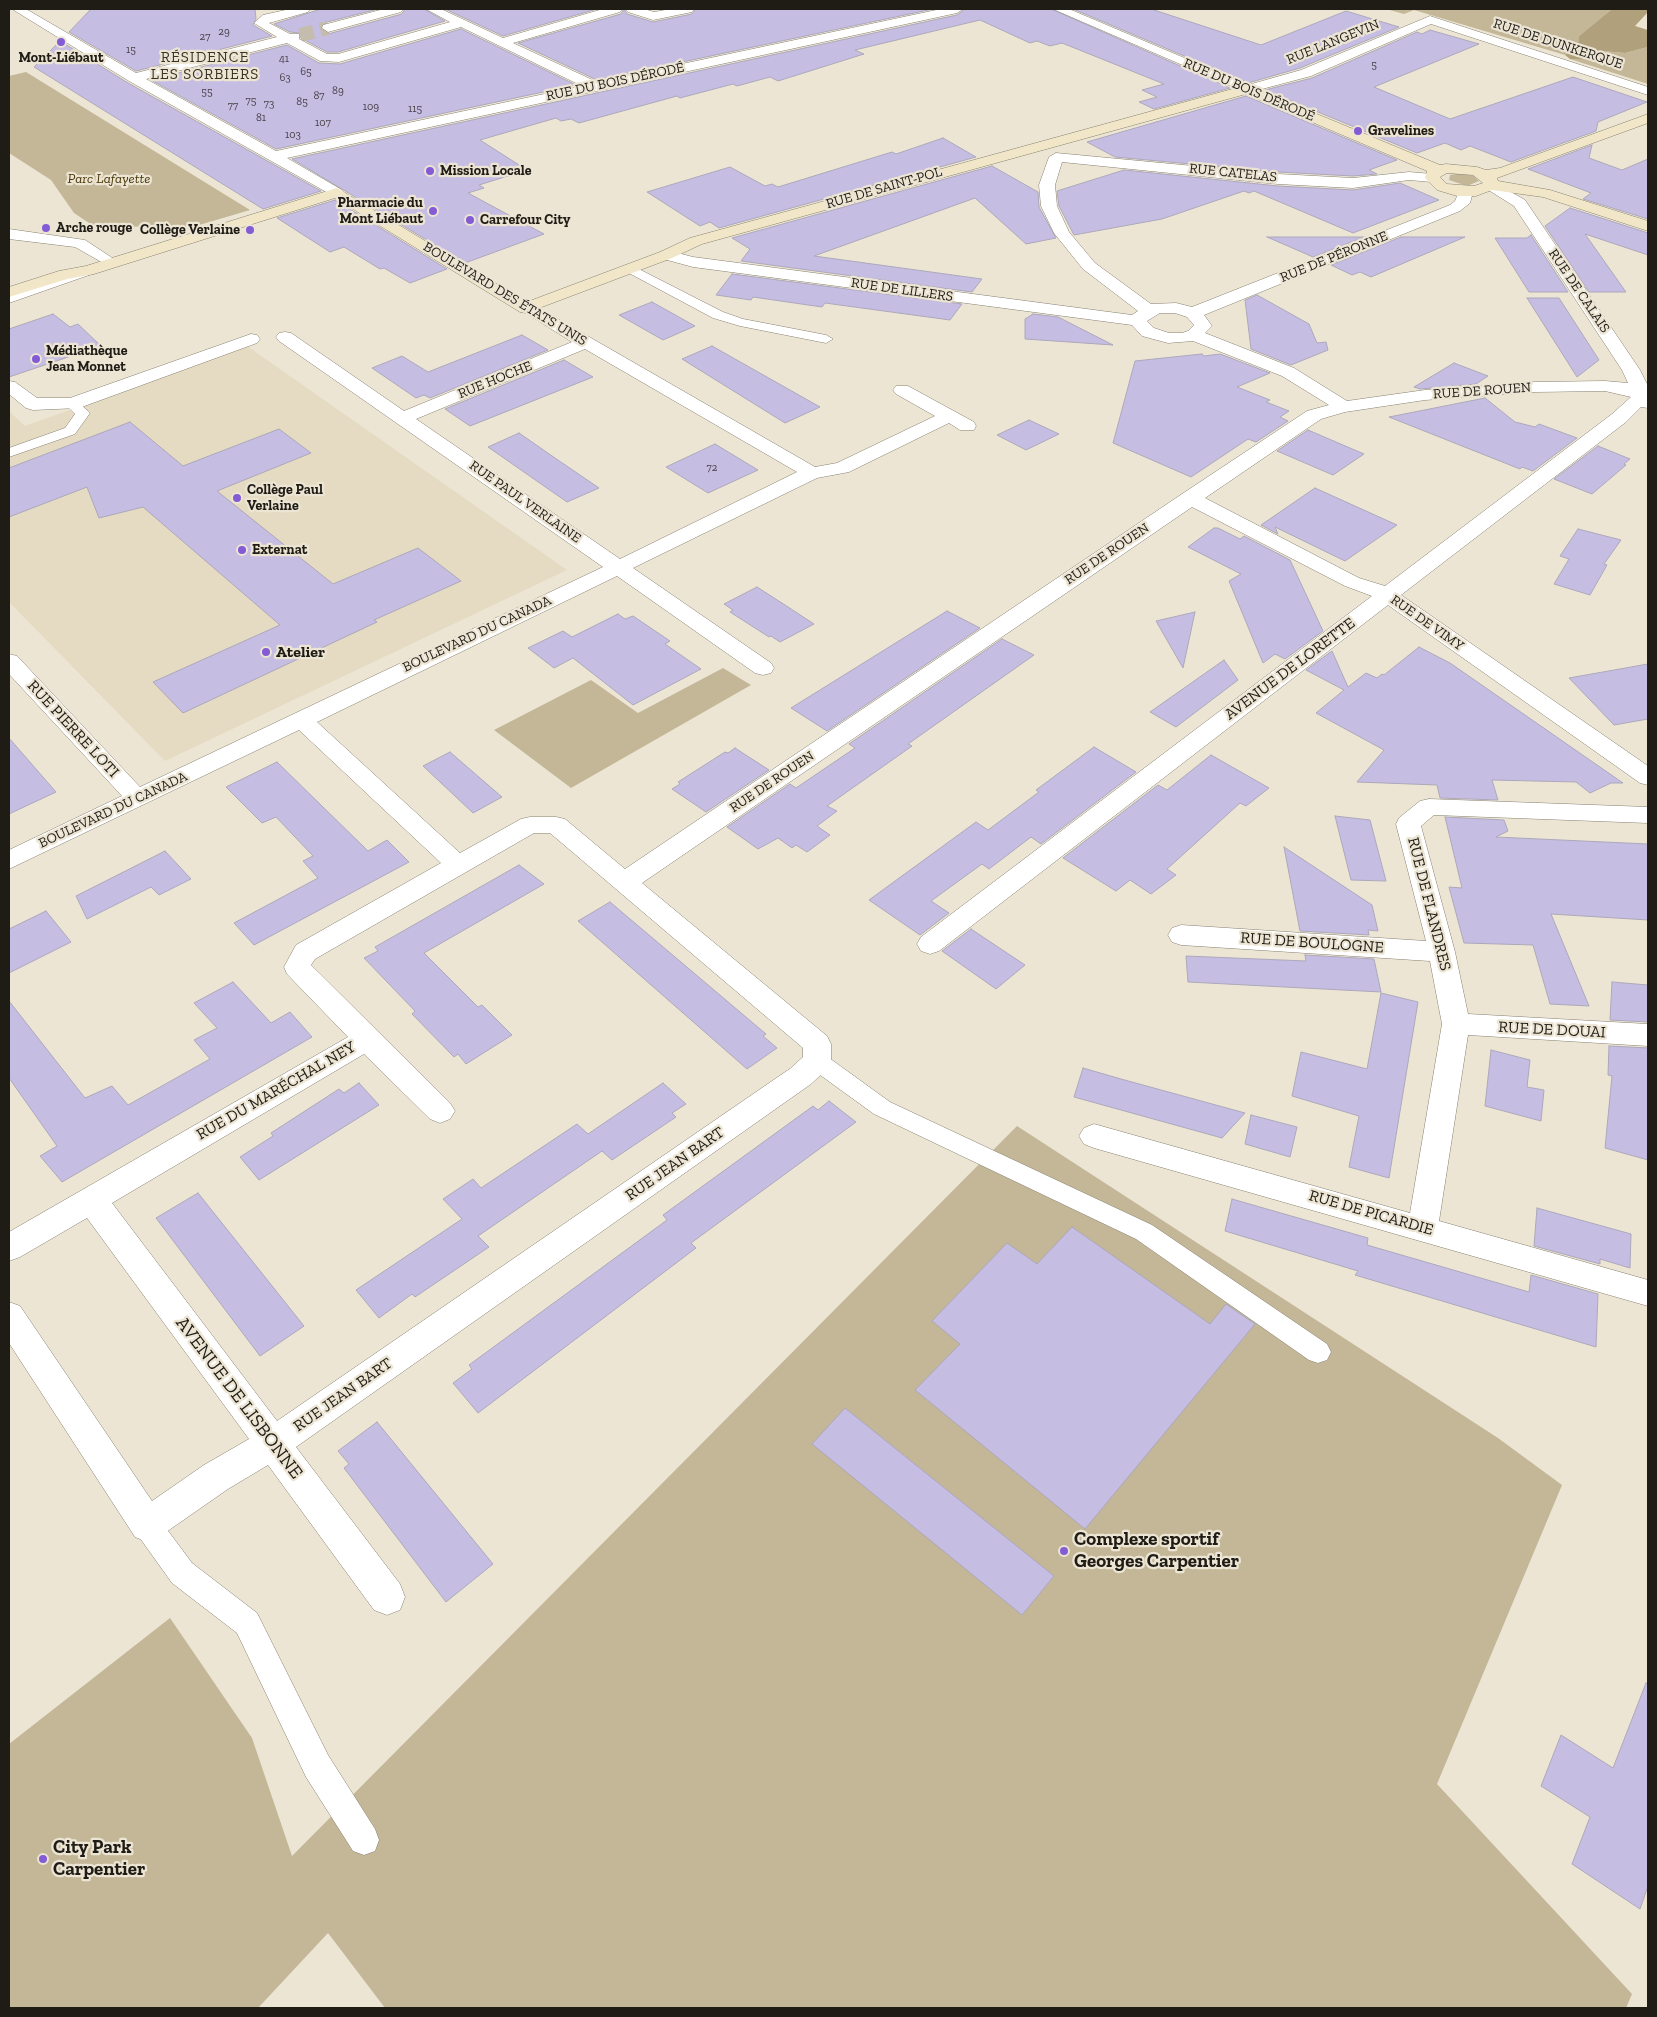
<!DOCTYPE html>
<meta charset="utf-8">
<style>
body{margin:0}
#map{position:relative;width:1657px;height:2017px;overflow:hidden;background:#ede5d4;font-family:"Zilla Slab",serif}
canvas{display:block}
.frame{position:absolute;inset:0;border:10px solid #1f1c16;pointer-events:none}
</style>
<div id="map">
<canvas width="1657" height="2017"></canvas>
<div class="frame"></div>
</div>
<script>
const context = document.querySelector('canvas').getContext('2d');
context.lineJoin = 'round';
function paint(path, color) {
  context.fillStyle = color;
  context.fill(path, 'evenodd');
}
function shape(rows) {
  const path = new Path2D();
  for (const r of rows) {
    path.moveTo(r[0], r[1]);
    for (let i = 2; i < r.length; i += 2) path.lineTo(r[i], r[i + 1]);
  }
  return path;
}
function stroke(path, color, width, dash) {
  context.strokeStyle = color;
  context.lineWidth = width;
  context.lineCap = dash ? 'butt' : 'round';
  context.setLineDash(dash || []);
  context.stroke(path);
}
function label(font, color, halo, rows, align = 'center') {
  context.font = font + ' "Zilla Slab",serif';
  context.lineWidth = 4.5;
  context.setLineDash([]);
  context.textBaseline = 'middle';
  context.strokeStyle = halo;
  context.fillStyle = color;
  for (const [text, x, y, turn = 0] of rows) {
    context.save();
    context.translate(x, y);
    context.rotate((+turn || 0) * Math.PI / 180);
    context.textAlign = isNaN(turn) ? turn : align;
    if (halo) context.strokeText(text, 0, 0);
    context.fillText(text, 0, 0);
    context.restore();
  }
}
const built = shape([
 [247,346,567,570,165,761,9,602,9,411,25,426]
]);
const green = shape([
 [1386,9,1599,10,1612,9,1579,36,1579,41,1565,55,1414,10,1404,14],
 [1648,47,1648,84,1570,59,1589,60,1603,51,1625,53],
 [26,72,250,210,196,226,95,227,74,213,51,180,9,153,9,76],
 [1461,173,1474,176,1479,181,1467,186,1449,180,1450,175],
 [723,668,751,685,571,788,494,730,591,680,638,713],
 [1017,1126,1498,1438,1562,1485,1437,1784,1632,1994,1626,2008,385,2008,328,1933,258,2008,9,2008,9,1744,170,1618,252,1738,292,1856]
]);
const forest = shape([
 [1612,9,1648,9,1648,12,1635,26,1648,30,1648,47,1625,53,1603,51,1589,60,1570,59,1565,55,1579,41,1579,36]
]);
const building = shape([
 [91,9,255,9,256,19,253,25,272,36,136,71,69,32,91,9],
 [321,9,378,9,323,23,320,29,328,34,402,14,405,9,424,9,445,21,338,52,327,52,301,38,300,33,290,32,274,24,321,9],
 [445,9,597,9,503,36,445,9],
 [624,9,627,14,653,22,692,14,696,9,933,9,597,80,518,43,621,14,624,9],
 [965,9,1051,9,1230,88,1154,109,1139,102,1157,97,1142,90,1164,84,1062,43,1050,46,1037,41,1030,43,980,20,855,50,864,54,778,81,770,77,737,86,733,84,680,98,677,96,579,123,571,119,561,121,556,118,480,140,527,170,479,185,484,188,468,193,544,234,465,263,292,159,957,15,965,9],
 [1073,9,1151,9,1261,45,1346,11,1399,27,1300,68,1248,83,1073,9],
 [461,29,576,85,276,149,151,80,287,45,319,63,340,64,461,29],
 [1430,30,1479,44,1374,87,1450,119,1573,77,1647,102,1598,122,1596,131,1511,162,1470,146,1461,150,1445,143,1417,153,1265,90,1312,78,1417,32,1422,34,1430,30],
 [60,41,128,83,321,191,263,209,34,67,60,41],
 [1246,96,1397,160,1369,170,1377,174,1353,176,1278,172,1115,157,1087,142,1246,96],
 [943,138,976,157,719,228,710,222,700,226,647,192,730,167,765,186,772,184,778,187,892,152,896,154,943,138],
 [1592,145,1589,158,1622,170,1648,159,1648,219,1583,199,1591,193,1528,169,1592,145],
 [992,166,1038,192,1039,207,1056,238,1026,244,975,198,814,256,982,279,972,292,741,261,750,249,732,238,992,166],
 [1124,170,1278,186,1353,190,1400,183,1439,200,1353,233,1254,191,1249,193,1244,191,1162,219,1074,235,1059,206,1057,191,1124,170],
 [335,200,447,269,410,283,384,268,380,269,344,247,330,252,277,218,335,200],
 [1570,208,1648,233,1648,255,1585,234,1626,292,1589,292,1545,226,1570,208],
 [1531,235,1568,292,1529,292,1495,238,1527,238,1531,235],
 [1267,237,1364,237,1313,257,1267,237],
 [1401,237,1465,237,1371,277,1360,272,1352,275,1331,265,1401,237],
 [732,274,962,304,950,320,825,303,822,307,753,297,751,300,716,295,732,274],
 [1257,295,1309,324,1317,343,1326,342,1328,350,1291,365,1251,349,1245,300,1257,295],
 [1527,298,1559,298,1599,360,1577,377,1527,298],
 [652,302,695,326,663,340,619,315,652,302],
 [53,314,70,327,78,324,101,346,9,377,9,329,53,314],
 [1033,314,1058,317,1113,345,1025,339,1025,319,1033,314],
 [522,335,548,350,430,398,424,395,416,398,372,368,402,356,428,372,522,335],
 [712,346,820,407,785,423,682,359,712,346],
 [1202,354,1204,356,1220,354,1270,373,1237,387,1270,400,1266,402,1289,411,1280,417,1288,421,1256,442,1248,439,1191,477,1113,443,1135,361,1202,354],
 [564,360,593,377,470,426,445,409,564,360],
 [1454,363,1488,376,1476,384,1420,389,1414,387,1454,363],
 [1485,398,1515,422,1535,427,1539,424,1577,438,1533,471,1522,467,1520,469,1389,417,1485,398],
 [1029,420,1059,434,1026,450,997,435,1029,420],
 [130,422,183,466,279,429,311,453,217,491,333,584,418,548,461,581,374,620,377,622,183,713,153,682,280,625,143,507,99,518,87,487,9,517,9,468,130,422],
 [1308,430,1364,454,1333,475,1277,451,1308,430],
 [519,433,555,458,599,488,567,502,488,447,519,433],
 [715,444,758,470,708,493,666,467,715,444],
 [1598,446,1630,459,1624,464,1626,465,1592,494,1554,479,1598,446],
 [1315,488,1397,525,1345,561,1275,527,1278,534,1261,525,1315,488],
 [1214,528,1218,528,1240,539,1244,536,1290,560,1323,631,1285,659,1275,654,1263,663,1229,581,1241,574,1188,547,1214,528],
 [1578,529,1621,540,1604,564,1607,565,1590,595,1554,584,1569,559,1560,556,1578,529],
 [757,587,785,605,814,624,780,642,771,636,769,637,730,612,733,610,724,604,757,587],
 [947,611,980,628,827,731,791,708,947,611],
 [1195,612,1183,668,1156,621,1195,612],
 [618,614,625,619,633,616,670,641,665,644,701,669,633,705,573,658,554,668,528,648,563,631,572,637,618,614],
 [1002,639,1034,655,908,744,912,746,827,806,837,811,817,826,830,835,807,852,796,845,792,848,778,838,758,849,727,827,790,784,796,788,855,748,849,744,1002,639],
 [1419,647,1450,663,1623,783,1611,783,1590,793,1576,782,1492,780,1498,800,1440,798,1437,785,1357,782,1384,750,1316,713,1344,690,1306,670,1332,651,1348,687,1366,673,1377,678,1382,674,1384,675,1419,647],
 [1224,660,1238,680,1176,727,1150,712,1224,660],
 [1648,664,1648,719,1614,725,1569,678,1648,664],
 [9,738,56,792,9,814,9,738],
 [1094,747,1136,772,1041,844,1031,837,989,869,982,864,931,901,949,913,920,935,869,900,976,822,988,830,1039,792,1036,790,1094,747],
 [735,748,769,770,706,812,672,789,680,784,678,782,725,752,728,753,735,748],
 [450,752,458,759,502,797,473,813,423,766,450,752],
 [1211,755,1269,788,1246,806,1240,803,1167,869,1176,875,1151,894,1130,880,1116,891,1063,858,1158,785,1167,790,1211,755],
 [277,762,368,851,387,840,409,862,254,945,234,923,318,878,303,861,313,856,276,817,262,823,226,787,277,762],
 [1335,816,1370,820,1386,881,1351,880,1335,816],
 [1445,817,1504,820,1508,831,1496,837,1648,844,1648,920,1551,914,1589,1006,1550,1004,1533,945,1464,943,1449,887,1462,888,1445,817],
 [1284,847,1372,905,1378,931,1368,930,1369,935,1300,931,1284,847],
 [165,851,191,879,159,895,151,887,87,919,76,896,165,851],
 [519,865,544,884,424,953,478,1007,482,1005,512,1035,466,1064,458,1054,454,1057,412,1014,415,1011,364,958,378,951,375,947,519,865],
 [610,902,766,1034,763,1036,777,1048,747,1069,578,921,610,902],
 [46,911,71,942,9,973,9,929,46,911],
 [971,929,1025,965,996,989,942,951,971,929],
 [1305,955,1374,959,1381,992,1188,982,1186,956,1306,961,1305,955],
 [233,982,271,1023,290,1012,312,1037,62,1182,40,1156,57,1146,9,1078,9,1001,85,1098,112,1086,128,1105,210,1059,194,1040,217,1028,194,1003,233,982],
 [1612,982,1648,985,1648,1022,1610,1020,1612,982],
 [1381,993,1418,1002,1389,1178,1349,1167,1359,1116,1292,1096,1301,1052,1367,1069,1381,993],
 [1609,1046,1648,1048,1648,1160,1605,1148,1612,1076,1608,1075,1609,1046],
 [1491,1050,1530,1060,1527,1087,1544,1090,1541,1121,1485,1106,1491,1050],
 [1083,1068,1121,1079,1245,1113,1222,1138,1074,1097,1083,1068],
 [359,1083,379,1105,259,1180,240,1157,273,1136,271,1133,339,1089,344,1093,359,1083],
 [663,1083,686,1104,672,1113,676,1117,612,1160,602,1151,478,1236,489,1247,415,1297,412,1294,379,1318,356,1290,462,1219,443,1199,473,1179,481,1188,577,1124,588,1134,663,1083],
 [829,1101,856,1122,691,1243,696,1248,478,1413,453,1383,472,1369,469,1365,667,1220,663,1215,813,1106,818,1110,829,1101],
 [1251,1115,1297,1127,1290,1157,1245,1144,1251,1115],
 [198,1193,304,1326,260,1356,156,1218,198,1193],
 [1232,1199,1368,1238,1367,1245,1529,1292,1531,1275,1598,1294,1596,1347,1355,1275,1358,1271,1225,1231,1232,1199],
 [1537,1208,1631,1234,1630,1268,1600,1259,1600,1264,1534,1246,1537,1208],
 [1072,1227,1210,1324,1226,1304,1255,1324,1085,1529,915,1390,960,1344,932,1321,1007,1243,1037,1264,1072,1227],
 [845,1408,1054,1576,1022,1615,812,1444,845,1408],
 [377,1422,493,1564,446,1602,344,1468,349,1464,338,1451,377,1422],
 [1646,1683,1648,1684,1648,1886,1640,1909,1572,1864,1590,1817,1541,1786,1561,1735,1613,1768,1646,1683]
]);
const streetTunnel = shape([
 [300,35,328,28]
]);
const lane = shape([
 [631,265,723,312,743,319,826,335,833,339,826,343,740,326,713,318,627,272,625,269,627,266,631,265],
 [88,267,94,271,92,274,9,303,9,295,88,267],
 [72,400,77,401,90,413,75,434,9,457,9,448,65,428,75,414,65,404,72,400],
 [817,1053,825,1055,890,1102,1152,1225,1327,1344,1331,1352,1327,1360,1318,1363,1309,1360,1136,1239,874,1114,809,1067,806,1061,809,1055,817,1053],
 [147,1512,157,1516,192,1563,257,1613,328,1755,375,1829,379,1840,375,1851,364,1855,353,1851,306,1777,237,1633,172,1583,137,1534,133,1525,137,1516,147,1512]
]);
const street = shape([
 [12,9,26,9,136,73,277,37,254,23,263,15,290,9,310,9,308,12,269,23,290,34,299,34,299,39,327,54,338,54,450,22,426,9,441,9,503,38,603,9,622,9,620,12,513,43,597,82,941,9,963,9,957,13,287,158,342,190,345,193,337,198,129,81,12,9],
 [461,27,582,86,276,151,146,79,287,43,320,61,339,62,461,27],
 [384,9,403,9,401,12,328,32,322,28,323,25,384,9],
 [626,9,644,9,654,12,671,9,694,9,692,12,653,20,628,12,626,9],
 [1053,9,1069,9,1248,85,1301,70,1430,16,1648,87,1648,95,1431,24,1311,76,1247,93,1053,9],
 [1056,153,1278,174,1353,178,1409,172,1432,174,1439,178,1432,182,1409,180,1353,188,1278,184,1062,162,1055,185,1057,206,1069,232,1095,263,1151,304,1176,303,1192,307,1450,205,1455,201,1460,189,1470,189,1473,192,1470,203,1460,211,1204,315,1212,326,1205,333,1294,368,1347,401,1425,390,1535,382,1605,381,1628,383,1622,370,1514,206,1482,186,1485,183,1495,183,1525,200,1640,370,1648,386,1648,408,1641,407,1626,422,1401,595,1648,766,1648,785,1640,783,1388,605,939,951,930,954,921,951,917,944,921,937,1372,596,1345,586,1192,507,642,883,827,1036,831,1044,831,1061,827,1069,811,1084,296,1447,400,1584,405,1597,400,1610,387,1615,374,1610,268,1465,228,1489,159,1537,147,1542,135,1537,9,1343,9,1302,20,1306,152,1501,204,1465,249,1439,87,1218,20,1257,9,1261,9,1232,348,1037,287,974,284,967,296,945,441,863,299,730,9,869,9,850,122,796,9,674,9,654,17,656,140,787,603,567,279,341,276,337,279,333,285,332,291,333,404,411,572,342,518,308,520,304,526,303,532,304,815,467,837,463,935,416,896,394,893,390,896,386,908,386,974,422,976,426,974,430,960,430,949,423,849,472,817,478,633,568,771,663,774,668,771,673,763,675,755,673,617,576,317,722,460,853,521,819,530,817,556,817,565,819,625,869,1182,494,1307,411,1329,405,1282,376,1193,341,1168,343,1142,336,1132,325,693,267,660,258,658,255,666,250,693,257,1132,315,1138,311,1083,269,1054,233,1041,206,1039,185,1049,157,1056,153],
 [1160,313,1175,313,1187,317,1194,325,1188,331,1182,333,1169,333,1154,328,1147,321,1160,313],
 [585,349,797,472,620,559,416,419,585,349],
 [1605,391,1631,397,1612,414,1385,586,1359,578,1205,498,1321,419,1345,412,1425,400,1535,392,1605,391],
 [534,833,550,833,803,1048,803,1057,791,1068,277,1421,112,1203,364,1054,430,1119,440,1123,450,1119,455,1111,450,1103,311,965,315,959,534,833],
 [9,229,85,240,120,263,112,268,75,247,9,239,9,229],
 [251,334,257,335,260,339,257,343,79,408,33,410,26,408,9,394,9,381,15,382,37,398,70,398,251,334],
 [1429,799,1648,807,1648,823,1434,815,1421,826,1455,952,1468,1014,1648,1024,1648,1046,1468,1035,1439,1221,1648,1280,1648,1306,1094,1148,1084,1144,1079,1136,1084,1128,1094,1124,1410,1213,1442,1024,1430,961,1181,945,1172,942,1168,935,1172,928,1181,925,1426,941,1396,824,1399,818,1420,801,1429,799]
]);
const secondary = shape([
 [1247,85,1440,165,1446,164,1477,167,1486,170,1500,168,1648,114,1648,123,1497,178,1498,181,1550,190,1648,221,1648,231,1543,197,1492,190,1476,196,1457,196,1437,190,1425,178,1427,171,1246,94,702,244,672,258,526,313,520,312,335,198,94,274,67,279,9,297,9,287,59,271,86,266,337,188,527,302,660,252,690,238,1247,85],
 [1447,173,1473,175,1483,183,1474,186,1447,184,1440,177,1447,173]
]);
const markers = [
 [61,42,5,"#835bd5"],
 [1358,131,5,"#835bd5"],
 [430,171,5,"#835bd5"],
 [433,211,5,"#835bd5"],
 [470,220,5,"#835bd5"],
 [46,228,5,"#835bd5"],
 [250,230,5,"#835bd5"],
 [36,359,5,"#835bd5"],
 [237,498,5,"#835bd5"],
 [242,550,5,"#835bd5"],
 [266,652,5,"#835bd5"],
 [1064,1551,5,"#835bd5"],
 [43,1859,5,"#835bd5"]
];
const farNumbernames = [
 ["29",224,32],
 ["27",205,37],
 ["15",131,50],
 ["41",284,59],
 ["5",1374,65],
 ["65",306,72],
 ["63",285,78],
 ["89",338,91],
 ["55",207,92],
 ["87",319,96],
 ["75",251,101],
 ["85",302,102],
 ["73",269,104],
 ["77",233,106],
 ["109",371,107],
 ["115",415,109],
 ["81",261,118],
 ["107",323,123],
 ["103",293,135],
 ["72",712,468]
];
const farStreetnames = [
 ["RUE LANGEVIN",1333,42,-22],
 ["RUE DE DUNKERQUE",1558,44,18],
 ["RUE DU BOIS DÉRODÉ",615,82,-12],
 ["RUE DU BOIS DÉRODÉ",1249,90,23],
 ["RUE CATELAS",1233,173,6],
 ["RUE DE SAINT-POL",884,188,-16],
 ["RUE DE PÉRONNE",1334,257,-22],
 ["RUE DE LILLERS",902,290,8],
 ["RUE DE CALAIS",1579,291,56],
 ["BOULEVARD DES ÉTATS UNIS",505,294,31],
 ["RUE HOCHE",495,380,-22],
 ["RUE DE ROUEN",1482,391,-4],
 ["RUE PAUL VERLAINE",525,502,35],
 ["RUE DE ROUEN",1107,554,-34],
 ["RUE DE VIMY",1427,623,35],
 ["BOULEVARD DU CANADA",477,634,-25],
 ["RUE DE ROUEN",772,782,-34],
 ["BOULEVARD DU CANADA",113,810,-25]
];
const farPoinames = [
 ["Mont-Liébaut",61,58,"center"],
 ["Gravelines",1368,131],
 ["Mission Locale",440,171],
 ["Pharmacie du",423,203,"right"],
 ["Mont Liébaut",423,219,"right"],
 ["Carrefour City",480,220],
 ["Arche rouge",56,228],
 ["Collège Verlaine",240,230,"right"],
 ["Médiathèque",46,351],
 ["Jean Monnet",46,367],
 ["Collège Paul",247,490],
 ["Verlaine",247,506],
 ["Externat",252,550]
];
const farParknames = [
 ["Parc Lafayette",109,179]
];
const farNeighbourhoodnames = [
 ["RÉSIDENCE",205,58],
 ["LES SORBIERS",205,75]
];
const poiNames = [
 ["Atelier",276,652]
];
const streetNames = [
 ["AVENUE DE LORETTE",1290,669,-37],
 ["RUE PIERRE LOTI",73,729,47],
 ["RUE DE FLANDRES",1429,904,76],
 ["RUE DE BOULOGNE",1312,943,4],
 ["RUE DE DOUAI",1552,1030,3],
 ["RUE DU MARÉCHAL NEY",276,1091,-30],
 ["RUE JEAN BART",675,1164,-35],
 ["RUE DE PICARDIE",1371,1213,16],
 ["RUE JEAN BART",343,1395,-35]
];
const nearStreetnames = [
 ["AVENUE DE LISBONNE",239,1398,53]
];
const nearPoinames = [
 ["Complexe sportif",1074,1540],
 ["Georges Carpentier",1074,1562],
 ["City Park",53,1848],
 ["Carpentier",53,1870]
];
paint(built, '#e5dac2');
paint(green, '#c3b798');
paint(forest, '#b0a07c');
paint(building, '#c6bde3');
stroke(building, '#aca8ba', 1);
stroke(streetTunnel, '#c4bdae', 14, [14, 7]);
stroke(lane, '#878171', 1);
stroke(street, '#878171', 1);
stroke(secondary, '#878171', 1);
paint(lane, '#fff');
paint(street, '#fff');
paint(secondary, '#f1e6c7');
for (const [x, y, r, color] of markers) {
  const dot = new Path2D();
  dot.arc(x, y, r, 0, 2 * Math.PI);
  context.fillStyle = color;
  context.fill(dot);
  stroke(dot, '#ede5d4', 2);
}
label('11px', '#494449', null, farNumbernames);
label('14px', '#1f1c16', '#ede5d4', farStreetnames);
label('bold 14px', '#1f1c16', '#ede5d4', farPoinames, 'left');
label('italic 14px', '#473606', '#ede5d4', farParknames);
context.letterSpacing = '1px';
label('15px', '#383224', '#ede5d4', farNeighbourhoodnames);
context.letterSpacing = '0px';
label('bold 16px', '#1f1c16', '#ede5d4', poiNames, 'left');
label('16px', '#1f1c16', '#ede5d4', streetNames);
label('19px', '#1f1c16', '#ede5d4', nearStreetnames);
label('bold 19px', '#1f1c16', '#ede5d4', nearPoinames, 'left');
</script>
